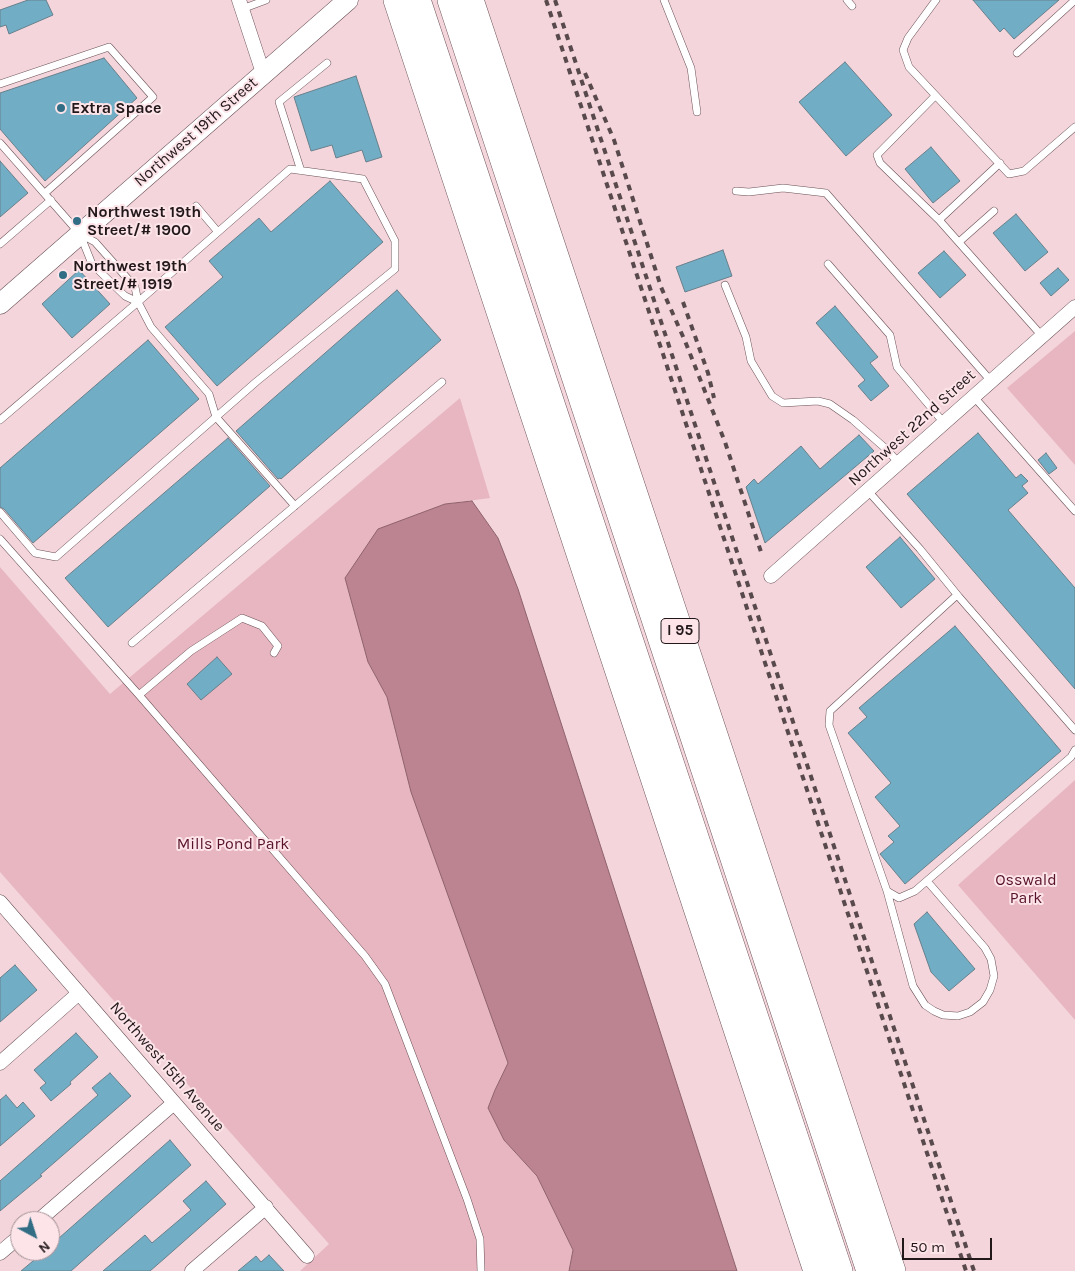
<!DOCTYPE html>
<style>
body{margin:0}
#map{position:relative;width:1075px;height:1271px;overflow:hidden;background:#f3d5db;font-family:Karla,sans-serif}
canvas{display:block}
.north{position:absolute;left:10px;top:1211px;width:50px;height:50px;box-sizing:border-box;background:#fce4e9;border:1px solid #a59296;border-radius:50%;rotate:140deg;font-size:14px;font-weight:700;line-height:20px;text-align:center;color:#22181a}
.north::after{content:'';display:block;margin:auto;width:18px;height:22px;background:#316d84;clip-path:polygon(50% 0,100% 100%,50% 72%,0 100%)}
.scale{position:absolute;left:902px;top:1238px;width:90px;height:22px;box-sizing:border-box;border:2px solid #22181a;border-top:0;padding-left:6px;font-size:15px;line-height:18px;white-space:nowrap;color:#22181a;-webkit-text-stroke:4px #fce4e9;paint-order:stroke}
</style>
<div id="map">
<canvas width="1075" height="1271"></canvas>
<div class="north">N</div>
<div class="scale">50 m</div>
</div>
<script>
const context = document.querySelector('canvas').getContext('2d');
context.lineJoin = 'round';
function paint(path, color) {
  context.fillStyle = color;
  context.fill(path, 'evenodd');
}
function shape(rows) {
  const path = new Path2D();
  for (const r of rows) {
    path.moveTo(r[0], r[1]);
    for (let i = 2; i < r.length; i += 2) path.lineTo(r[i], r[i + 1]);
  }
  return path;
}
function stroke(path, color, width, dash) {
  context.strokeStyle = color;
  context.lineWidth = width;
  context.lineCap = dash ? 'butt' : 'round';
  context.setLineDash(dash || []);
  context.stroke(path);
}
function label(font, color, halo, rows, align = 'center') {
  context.font = font + ' Karla,sans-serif';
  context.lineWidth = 4;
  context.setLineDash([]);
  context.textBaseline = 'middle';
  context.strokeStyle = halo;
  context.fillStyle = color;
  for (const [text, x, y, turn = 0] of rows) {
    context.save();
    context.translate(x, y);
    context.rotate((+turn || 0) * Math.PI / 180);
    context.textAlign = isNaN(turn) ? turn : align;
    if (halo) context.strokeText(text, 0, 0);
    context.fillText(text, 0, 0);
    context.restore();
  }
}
const green = shape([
 [1075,331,1075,465,1007,388],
 [460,398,490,498,445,504,368,662,387,697,508,1063,495,1090,504,1140,537,1176,573,1250,569,1271,300,1271,329,1244,0,872,0,567,110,694],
 [1075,780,1075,1020,958,885]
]);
const water = shape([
 [472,501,498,538,518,589,737,1271,569,1271,573,1250,537,1176,504,1140,488,1108,495,1090,508,1063,411,792,387,697,368,662,345,578,378,529,445,504,472,501]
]);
const building = shape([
 [28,0,46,0,53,15,9,34,6,25,0,27,0,10,28,0],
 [973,0,1059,0,1014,39,1004,28,1000,32,973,0],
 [104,58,137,98,45,181,0,129,0,93,104,58],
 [845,62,892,115,846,156,799,102,845,62],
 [356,76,382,157,366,162,362,150,336,158,332,145,311,151,294,97,356,76],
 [931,147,960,181,933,203,905,169,931,147],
 [0,161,28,193,0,217,0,161],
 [330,181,383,242,217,386,165,327,223,277,209,261,259,218,271,232,330,181],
 [1016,214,1048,252,1025,271,993,233,1016,214],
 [723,250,732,276,685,292,676,267,723,250],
 [944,251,966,275,940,298,918,273,944,251],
 [1058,268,1069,280,1051,296,1040,283,1058,268],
 [79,270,110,304,72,338,42,304,79,270],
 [397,290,441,340,281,479,280,478,278,479,236,431,397,290],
 [835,306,878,357,870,363,889,386,871,401,858,386,865,380,816,323,835,306],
 [148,340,199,399,33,543,4,509,0,507,0,468,148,340],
 [978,433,1016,478,1021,474,1028,481,1022,486,1028,493,1008,510,1075,588,1075,689,907,494,978,433],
 [859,435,874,451,765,543,746,487,754,479,758,484,801,446,820,469,859,435],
 [228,438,270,486,108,627,65,578,228,438],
 [1046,453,1057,468,1049,474,1038,460,1046,453],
 [900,537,935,579,901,608,866,567,900,537],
 [955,626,1061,751,905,884,880,854,894,842,888,836,900,826,875,797,891,783,848,733,867,717,859,708,955,626],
 [217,657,232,674,201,700,187,684,217,657],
 [927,912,975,969,949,991,931,972,914,924,927,912],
 [15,965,37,990,0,1022,0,978,15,965],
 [76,1033,98,1057,70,1082,71,1084,51,1101,40,1088,46,1083,34,1070,76,1033],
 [110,1073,131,1096,40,1175,42,1176,0,1211,0,1181,98,1095,92,1088,110,1073],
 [6,1095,17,1108,23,1102,35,1116,0,1146,0,1100,6,1095],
 [170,1140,191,1165,107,1239,71,1271,21,1271,45,1251,50,1251,50,1246,170,1140],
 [206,1181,226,1204,165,1258,150,1271,103,1271,145,1235,152,1243,191,1210,183,1201,206,1181],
 [269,1255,284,1271,238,1271,256,1256,261,1262,269,1255]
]);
const lane = shape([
 [664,0,691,68,697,112],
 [847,0,852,6],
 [936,0,908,38,903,50,909,67,1009,174,1024,171,1075,127],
 [242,9,266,0],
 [1017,53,1075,0],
 [0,84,109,47,153,97,45,193],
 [935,96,877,155,880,163,939,220],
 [0,143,80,234,92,264,125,296,138,302],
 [1000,163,939,220,1042,336],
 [301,171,279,102,327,63],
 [736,191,749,192,783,188,826,193,991,381],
 [196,206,218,232],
 [82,235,95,242,135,287,138,302,151,327,209,394,216,417,295,506],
 [959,242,994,211],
 [0,244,51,200],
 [828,264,890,335,897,367,944,423],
 [725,285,746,337,751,361,772,396,783,403,818,401,830,404,853,420,885,448,899,463],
 [974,397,1075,511],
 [0,420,138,302,290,169,363,179,395,241,395,269,256,382,56,557,35,553,0,512],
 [868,491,920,549,959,597,1075,730],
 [0,539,139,695,365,956,385,984,467,1199,480,1239,481,1271],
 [957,595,830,711,829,725,887,891,899,898,915,891,1071,757,1075,750],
 [132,643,442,382],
 [139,695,191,651,242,618,262,626,278,646,274,653],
 [887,891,913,986,925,1005,934,1011,943,1015,958,1016,970,1012,983,1002,990,990,994,976,991,959,985,948,927,881]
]);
const street = shape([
 [239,0,263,73],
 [771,576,1075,307],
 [0,902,307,1256],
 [0,1063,79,993],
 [38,1221,174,1103],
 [0,1253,20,1236],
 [192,1271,266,1207]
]);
const secondary = shape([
 [0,304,348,0]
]);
const highway = shape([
 [396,0,816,1271],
 [418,0,840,1271],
 [450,0,869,1271],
 [471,0,893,1271]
]);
const rail = shape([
 [546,0,966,1271],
 [555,0,974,1271],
 [585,73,614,140,661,287,685,341,725,442,762,555],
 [683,302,708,373,714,398]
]);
const markers = [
 [61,108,5,"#316d84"],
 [77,221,5,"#316d84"],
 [63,275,5,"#316d84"]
];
const shields = [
 [680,631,38]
];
const shieldNames = [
 ["I 95",680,631]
];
const poiNames = [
 ["Extra Space",71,108],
 ["Northwest 19th",87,212],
 ["Street/# 1900",87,230],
 ["Northwest 19th",73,266],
 ["Street/# 1919",73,284]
];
const streetNames = [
 ["Northwest 19th Street",196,132,-41],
 ["Northwest 22nd Street",912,428,-42],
 ["Northwest 15th Avenue",167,1067,49]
];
const parkNames = [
 ["Mills Pond Park",233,844],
 ["Osswald",1026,880],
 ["Park",1026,898]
];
paint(green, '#e8b6c1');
paint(water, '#bc8390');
stroke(water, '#8e636d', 1);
paint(building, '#72adc6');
stroke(building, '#67808b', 1);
stroke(lane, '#6a5157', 8);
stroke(street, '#6a5157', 15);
stroke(secondary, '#6a5157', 21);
stroke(highway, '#6a5157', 26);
stroke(lane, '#fff', 7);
stroke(street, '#fff', 14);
stroke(secondary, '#fff', 20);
stroke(highway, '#fff', 25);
stroke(rail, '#58494c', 4, [6, 6]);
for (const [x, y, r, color] of markers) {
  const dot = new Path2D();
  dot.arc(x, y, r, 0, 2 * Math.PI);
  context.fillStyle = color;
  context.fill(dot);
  stroke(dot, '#fce4e9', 2);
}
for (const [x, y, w] of shields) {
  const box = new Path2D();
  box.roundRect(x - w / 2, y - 12.5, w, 25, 4);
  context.fillStyle = '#fce4e9';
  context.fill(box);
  stroke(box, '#22181a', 1);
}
label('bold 15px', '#22181a', null, shieldNames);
label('bold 16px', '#22181a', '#fce4e9', poiNames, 'left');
label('16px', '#22181a', '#fce4e9', streetNames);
label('16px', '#58132b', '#fce4e9', parkNames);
</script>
